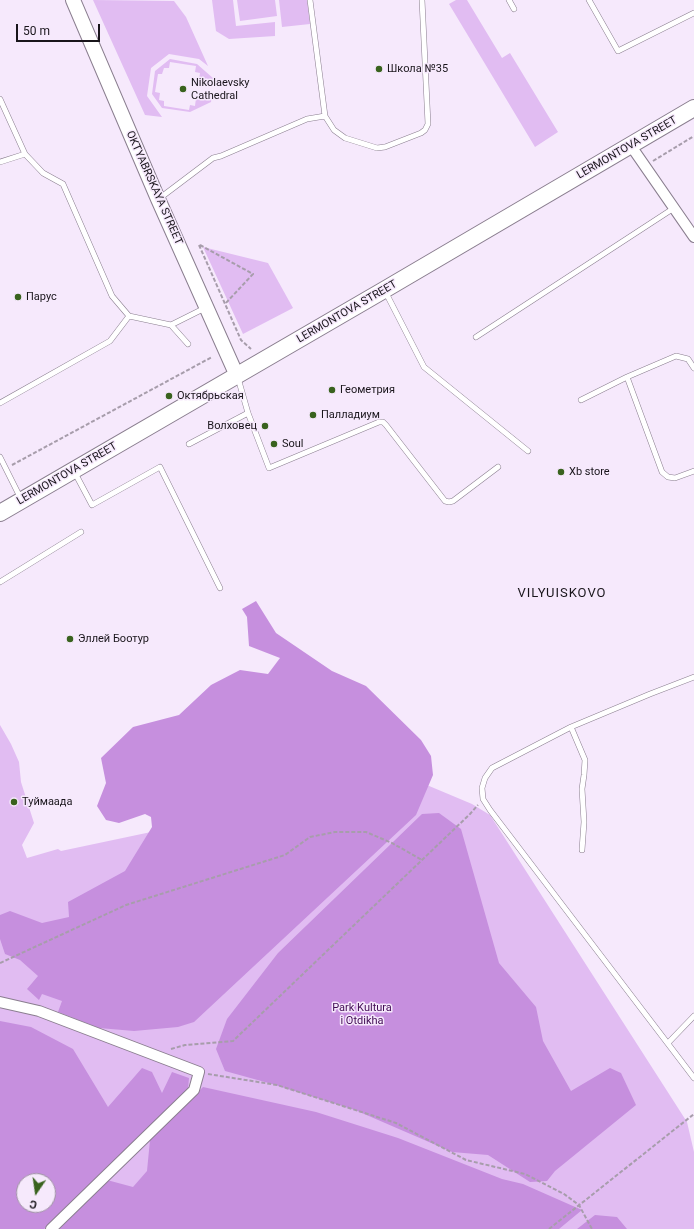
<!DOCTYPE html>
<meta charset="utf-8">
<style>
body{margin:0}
#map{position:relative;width:694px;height:1229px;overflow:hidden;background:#f6e9fc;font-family:Roboto,sans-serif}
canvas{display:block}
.north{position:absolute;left:16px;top:1173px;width:40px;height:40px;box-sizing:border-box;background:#f6e9fc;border:1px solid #9e94a2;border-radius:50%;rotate:193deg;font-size:11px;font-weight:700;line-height:16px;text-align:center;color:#19151b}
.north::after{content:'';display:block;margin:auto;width:14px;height:18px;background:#39621e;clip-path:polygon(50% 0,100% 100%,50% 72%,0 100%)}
.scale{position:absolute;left:16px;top:24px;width:84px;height:18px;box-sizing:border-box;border:2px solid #19151b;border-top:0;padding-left:5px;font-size:12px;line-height:14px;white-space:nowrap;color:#19151b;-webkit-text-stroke:3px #f6e9fc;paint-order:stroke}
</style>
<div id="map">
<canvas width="694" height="1229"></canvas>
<div class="north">С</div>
<div class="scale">50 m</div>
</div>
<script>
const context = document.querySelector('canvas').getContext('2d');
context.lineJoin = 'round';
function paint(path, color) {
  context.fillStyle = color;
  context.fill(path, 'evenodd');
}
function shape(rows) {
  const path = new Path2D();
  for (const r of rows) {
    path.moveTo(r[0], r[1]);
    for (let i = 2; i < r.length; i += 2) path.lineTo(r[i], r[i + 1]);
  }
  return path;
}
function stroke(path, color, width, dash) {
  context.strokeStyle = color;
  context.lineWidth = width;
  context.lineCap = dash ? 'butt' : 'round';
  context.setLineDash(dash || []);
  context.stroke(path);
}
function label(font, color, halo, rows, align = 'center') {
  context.font = font + ' Roboto,sans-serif';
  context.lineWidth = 3;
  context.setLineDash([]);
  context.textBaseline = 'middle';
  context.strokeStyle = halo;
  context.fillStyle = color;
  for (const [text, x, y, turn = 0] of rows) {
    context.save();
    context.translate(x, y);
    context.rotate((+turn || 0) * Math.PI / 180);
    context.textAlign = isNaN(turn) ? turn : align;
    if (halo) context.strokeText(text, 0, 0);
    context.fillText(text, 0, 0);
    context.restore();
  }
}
const green = shape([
 [93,0,174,1,186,17,208,66,199,59,169,54,151,68,147,96,162,117,145,115],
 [212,0,233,0,236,26,275,22,275,36,229,39,216,31],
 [237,0,275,0,277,16,240,21],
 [279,0,307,0,310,24,282,27],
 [456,0,467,0,502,58,510,53,558,132,535,147,449,4],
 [170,59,197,64,214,79,213,86,211,86,211,82,199,80,200,73,195,72,196,66,170,62,169,68,164,68,162,74,158,74,155,92,160,93,159,100,164,101,164,106,189,110,190,105,195,106,196,98,209,100,209,96,212,96,211,102,190,112,162,108,152,94,155,71],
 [203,247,268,263,293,308,243,334],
 [0,725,11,744,19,762,21,782,34,823,22,845,27,858,58,849,61,851,151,832,403,775,472,804,490,815,687,1122,694,1152,694,1229,0,1229],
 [24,1181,48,1181,48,1205,24,1205]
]);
const forest = shape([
 [256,601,276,633,332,671,366,686,421,740,431,756,433,775,416,815,194,1022,178,1027,134,1031,99,1028,58,1012,62,1001,42,994,39,1000,27,989,38,976,20,960,5,954,0,939,0,915,10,911,42,923,69,917,68,902,125,871,152,827,151,817,145,814,119,823,106,820,97,806,106,783,101,758,133,727,179,715,211,685,240,670,268,674,280,658,249,646,247,617,242,609],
 [439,813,461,829,499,963,536,1007,543,1041,571,1091,610,1068,621,1073,636,1105,555,1171,547,1181,530,1182,488,1155,452,1152,355,1110,272,1084,225,1071,216,1049,227,1019,278,953,422,814],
 [0,1021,31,1027,73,1049,108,1107,142,1068,152,1072,162,1093,172,1072,189,1078,188,1089,44,1229,0,1229],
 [24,1181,48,1181,48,1205,24,1205],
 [203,1087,316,1112,398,1138,502,1179,523,1184,582,1210,559,1229,57,1229,107,1180,133,1187,147,1171,150,1140],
 [595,1215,617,1217,627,1229,577,1229]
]);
const path = shape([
 [653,161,694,136],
 [199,245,241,340,251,349],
 [200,245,253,274,225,304],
 [12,465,212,357],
 [0,963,126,905,285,855,310,837,335,832,366,832,392,843,422,860],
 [171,1049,185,1045,233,1041,470,814,478,805],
 [208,1074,277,1085,396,1123,466,1160,525,1174,564,1194,579,1205,592,1229],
 [549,1229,694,1114]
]);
const lane = shape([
 [310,0,325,116,334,130,345,138,377,148,385,147,421,133,425,130,428,124,422,0],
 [509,0,514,9],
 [589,0,618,51,694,13],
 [0,99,25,154],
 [0,162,25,154,43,173,63,184,112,296,129,316],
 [160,198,213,158,221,156,307,119,325,116],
 [385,291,424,367,528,451],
 [171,325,188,344],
 [476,337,674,208],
 [627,377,676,356,688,359,694,368],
 [238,378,248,413,269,468,379,422,383,422,386,425,445,501,449,502,453,501,498,467],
 [581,400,627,377,662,472,668,477,675,478,694,471],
 [0,403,110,341,129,316,171,325,205,308],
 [189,444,248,413],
 [0,457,21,499],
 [75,473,92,505,160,467,220,588],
 [0,582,81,532],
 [694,677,650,694,571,727,492,768,485,778,482,788,483,799,490,810,694,1078],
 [571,727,585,760,584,775,582,789,584,822,582,850],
 [668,1043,694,1016]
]);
const street = shape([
 [631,146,694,237],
 [0,1002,39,1011,199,1072,194,1090,51,1229]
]);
const secondary = shape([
 [73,0,158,199,237,376]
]);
const primary = shape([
 [0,513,384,290,694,108]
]);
const markers = [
 [379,69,4,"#39621e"],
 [183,89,4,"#39621e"],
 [18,297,4,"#39621e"],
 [332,390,4,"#39621e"],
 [169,396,4,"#39621e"],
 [313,415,4,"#39621e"],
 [265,426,4,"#39621e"],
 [274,444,4,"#39621e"],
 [561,472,4,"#39621e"],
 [70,639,4,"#39621e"],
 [14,802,4,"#39621e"]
];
const poiNames = [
 ["Школа №35",387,69],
 ["Nikolaevsky",191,83],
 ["Cathedral",191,96],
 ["Парус",26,297],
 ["Геометрия",340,390],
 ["Октябрьская",177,396],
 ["Палладиум",321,415],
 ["Волховец",257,426,"right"],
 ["Soul",282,444],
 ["Xb store",569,472],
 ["Эллей Боотур",78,639],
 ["Туймаада",22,802]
];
const streetNames = [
 ["LERMONTOVA STREET",627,148,-30],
 ["OKTYABRSKAYA STREET",154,188,66],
 ["LERMONTOVA STREET",347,312,-30],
 ["LERMONTOVA STREET",67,474,-30]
];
const parkNames = [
 ["Park Kultura",362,1008],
 ["i Otdikha",362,1021]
];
const quarterNames = [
 ["VILYUISKOVO",562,594]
];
paint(green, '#e1bcf2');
paint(forest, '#c68fde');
stroke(lane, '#8a7e8f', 6);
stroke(street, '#8a7e8f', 12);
stroke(secondary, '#8a7e8f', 16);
stroke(primary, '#8a7e8f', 18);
stroke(path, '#a79dab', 2, [4, 2]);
stroke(lane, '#fff', 5);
stroke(street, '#fff', 10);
stroke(secondary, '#fff', 14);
stroke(primary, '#fff', 16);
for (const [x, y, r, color] of markers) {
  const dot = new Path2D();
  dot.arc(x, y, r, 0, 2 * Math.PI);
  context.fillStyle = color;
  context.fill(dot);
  stroke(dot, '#f6e9fc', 1.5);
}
label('11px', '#19151b', '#f6e9fc', poiNames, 'left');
label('11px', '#19151b', '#f6e9fc', streetNames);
label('11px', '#400b53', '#f6e9fc', parkNames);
context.letterSpacing = '1px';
label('13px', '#19151b', '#f6e9fc', quarterNames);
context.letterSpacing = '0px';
</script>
